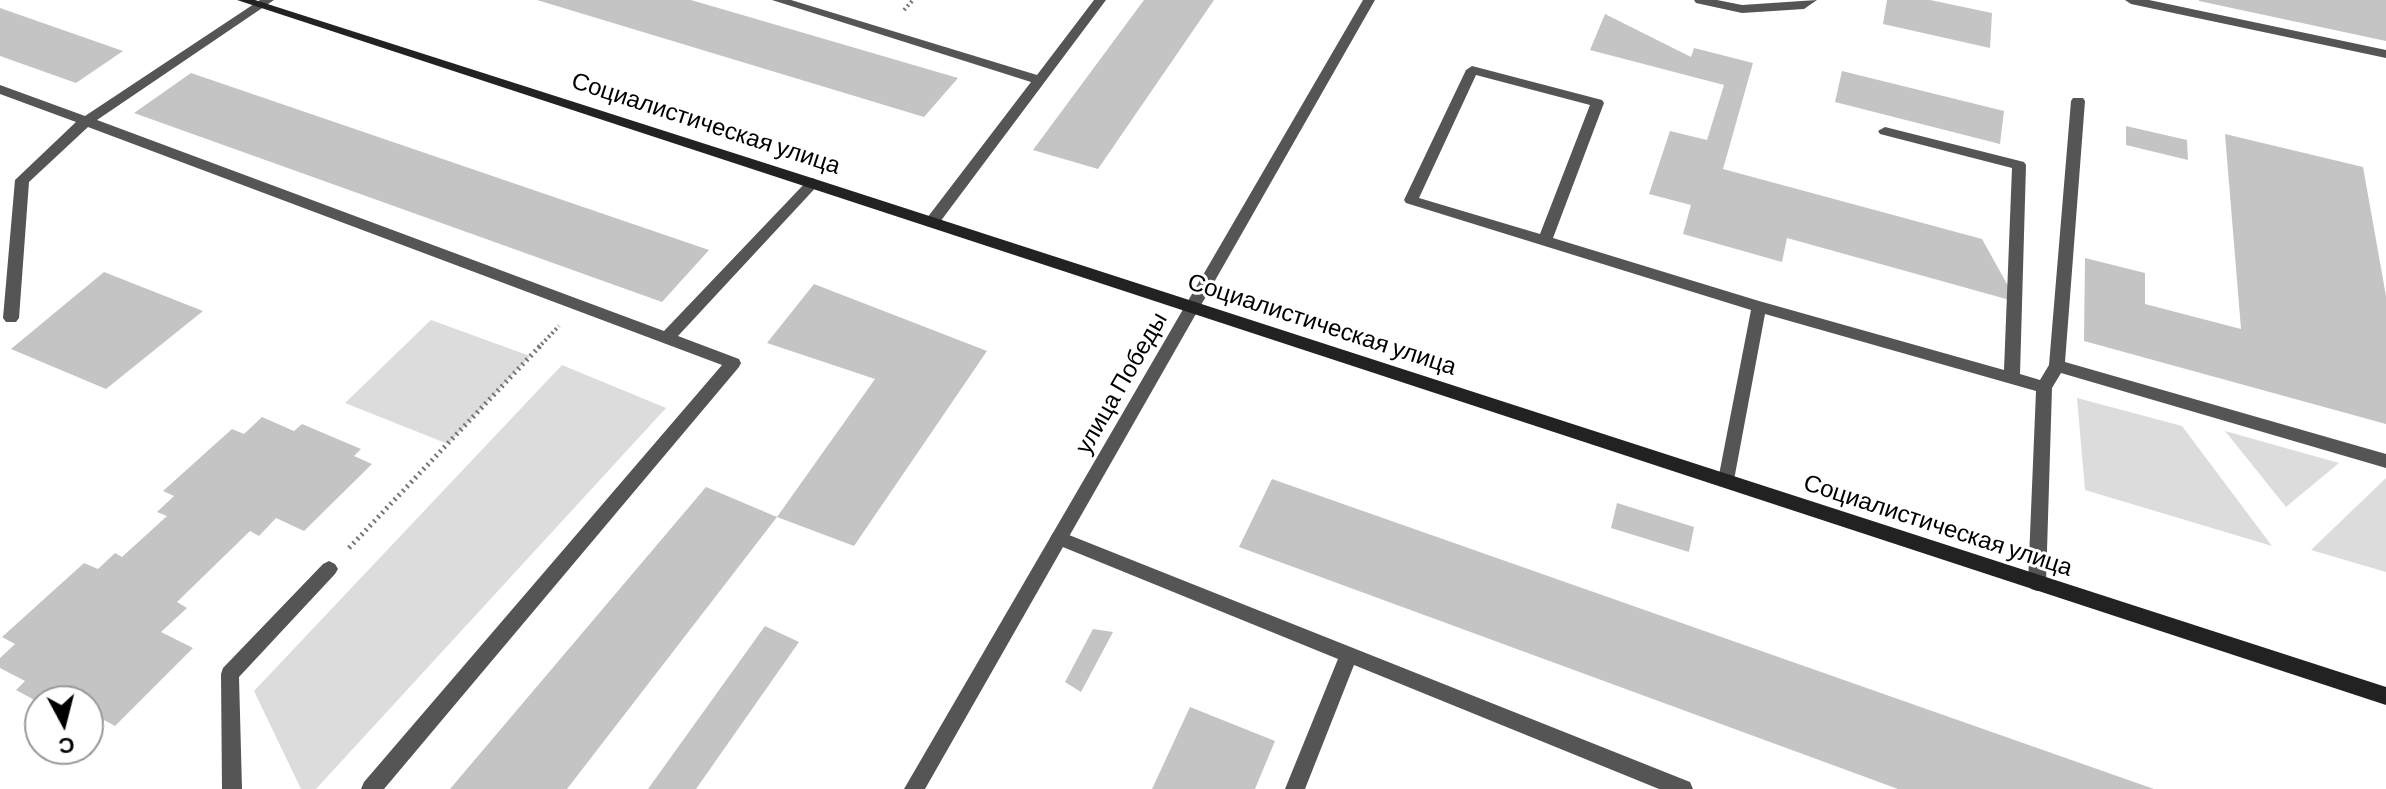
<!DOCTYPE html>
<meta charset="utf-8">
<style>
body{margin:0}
#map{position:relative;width:2386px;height:789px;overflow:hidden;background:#fff;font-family:Barlow,sans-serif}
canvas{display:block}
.north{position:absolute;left:24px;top:685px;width:80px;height:80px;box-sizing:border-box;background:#fff;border:2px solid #999;border-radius:50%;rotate:173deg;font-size:22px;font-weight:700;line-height:32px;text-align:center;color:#000}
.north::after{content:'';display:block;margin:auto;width:28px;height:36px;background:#000;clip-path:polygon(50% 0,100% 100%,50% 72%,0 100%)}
</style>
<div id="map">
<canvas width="2386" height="789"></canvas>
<div class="north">С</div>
</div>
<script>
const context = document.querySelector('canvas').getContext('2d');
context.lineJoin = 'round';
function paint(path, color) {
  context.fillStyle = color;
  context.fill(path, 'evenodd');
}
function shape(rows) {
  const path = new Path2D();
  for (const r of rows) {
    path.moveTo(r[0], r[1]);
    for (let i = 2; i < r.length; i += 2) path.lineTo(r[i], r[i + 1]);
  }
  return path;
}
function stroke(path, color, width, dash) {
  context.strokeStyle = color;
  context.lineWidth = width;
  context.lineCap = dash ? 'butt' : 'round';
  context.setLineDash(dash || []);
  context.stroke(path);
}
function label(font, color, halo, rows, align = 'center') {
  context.font = font + ' Barlow,sans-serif';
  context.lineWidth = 6;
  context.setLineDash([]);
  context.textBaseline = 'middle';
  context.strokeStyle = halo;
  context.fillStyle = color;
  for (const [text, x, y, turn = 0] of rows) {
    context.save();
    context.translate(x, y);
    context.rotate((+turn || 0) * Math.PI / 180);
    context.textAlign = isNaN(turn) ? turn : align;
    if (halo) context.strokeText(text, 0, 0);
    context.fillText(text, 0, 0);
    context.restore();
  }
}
const green = shape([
 [431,320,530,356,448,444,345,403],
 [562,365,666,408,316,789,301,789,254,691],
 [2077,398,2182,426,2272,546,2085,490],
 [2225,431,2339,463,2286,507],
 [2386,478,2386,572,2311,550]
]);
const building = shape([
 [537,0,691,0,958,78,924,117],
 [1144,0,1214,0,1098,169,1033,150],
 [1887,0,1930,0,1992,13,1990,48,1883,24],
 [2199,0,2386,0,2386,41,2199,1],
 [0,8,123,51,76,83,0,56],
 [1605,14,1691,57,1694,48,1753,63,1723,169,1982,239,2017,302,1787,238,1782,262,1683,234,1691,205,1649,194,1670,131,1707,140,1724,85,1590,50],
 [1842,71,2004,111,2000,144,1835,102],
 [191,73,709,250,662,302,134,113],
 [2126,126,2187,140,2188,160,2126,145],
 [2225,134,2363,167,2386,296,2386,424,2084,341,2085,258,2145,273,2145,304,2241,329],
 [104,272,203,311,106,389,11,349],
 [814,284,987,351,854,546,777,517,875,379,767,343],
 [262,417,294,431,302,424,361,449,354,456,372,464,304,531,276,518,259,536,250,531,177,602,187,608,161,632,193,648,115,726,93,714,88,719,88,701,40,703,16,690,25,681,0,668,0,658,15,644,2,637,84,563,98,569,115,553,122,557,167,516,157,512,174,496,163,491,232,429,244,434],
 [1272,479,2154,789,1898,789,1239,547],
 [706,487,777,517,567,789,450,789],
 [1617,503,1694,527,1689,552,1611,528],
 [765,626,799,642,696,789,648,789],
 [1093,629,1113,632,1081,692,1065,682],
 [1190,707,1275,741,1255,789,1152,789]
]);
const pathFar1 = shape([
 [904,10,913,0],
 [538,348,559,326]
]);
const path = shape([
 [349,548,540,346]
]);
const service = shape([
 [260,0,274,0,97,120,664,331,808,180,813,178,820,183,678,336,739,359,741,363,739,367,384,789,361,789,364,782,722,365,88,127,29,182,19,318,16,322,6,322,3,318,15,180,76,122,0,94,0,85,85,116,260,0],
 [772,0,791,0,1037,75,1094,0,1106,0,937,226,932,227,927,226,925,222,927,218,1031,82,772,0],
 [1694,0,1717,0,1742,5,1817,0,1804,9,1742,13,1696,3,1694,0],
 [2125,0,2149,0,2386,50,2386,58,2131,4,2125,0],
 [1472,66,1602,100,1604,103,1553,238,1759,301,2004,370,2012,168,1880,134,1878,131,1885,127,2024,162,2026,165,2020,374,2040,380,2049,365,2071,101,2073,98,2083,98,2085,101,2065,362,2386,454,2386,468,2061,373,2052,388,2046,583,2043,589,2037,591,2031,589,2028,583,2036,391,1765,314,1734,480,1732,485,1726,487,1720,485,1718,480,1751,310,1406,203,1404,200,1466,70,1472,66],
 [1476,75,1590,105,1540,234,1419,198,1476,75],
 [1059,531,1690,782,1693,789,1659,789,1354,665,1305,789,1285,789,1338,659,1053,543,1050,538,1053,533,1059,531],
 [329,561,335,564,338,569,335,574,239,677,242,789,222,789,221,674,223,668,323,564,329,561]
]);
const tertiary = shape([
 [1363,0,1375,0,925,789,904,789,1363,0]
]);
const secondary = shape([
 [237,0,255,0,818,180,2386,687,2386,705,237,0]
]);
const streetNames = [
 ["Социалистическая улица",706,123,18],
 ["Социалистическая улица",1322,324,18],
 ["улица Победы",1121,383,-60],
 ["Социалистическая улица",1938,525,18]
];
paint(green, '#dcdcdc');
paint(building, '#c4c4c4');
stroke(pathFar1, '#777', 4, [2, 3]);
stroke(path, '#777', 5, [2, 4]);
paint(service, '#555');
paint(tertiary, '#555');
paint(secondary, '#222');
label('24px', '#000', '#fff', streetNames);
</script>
